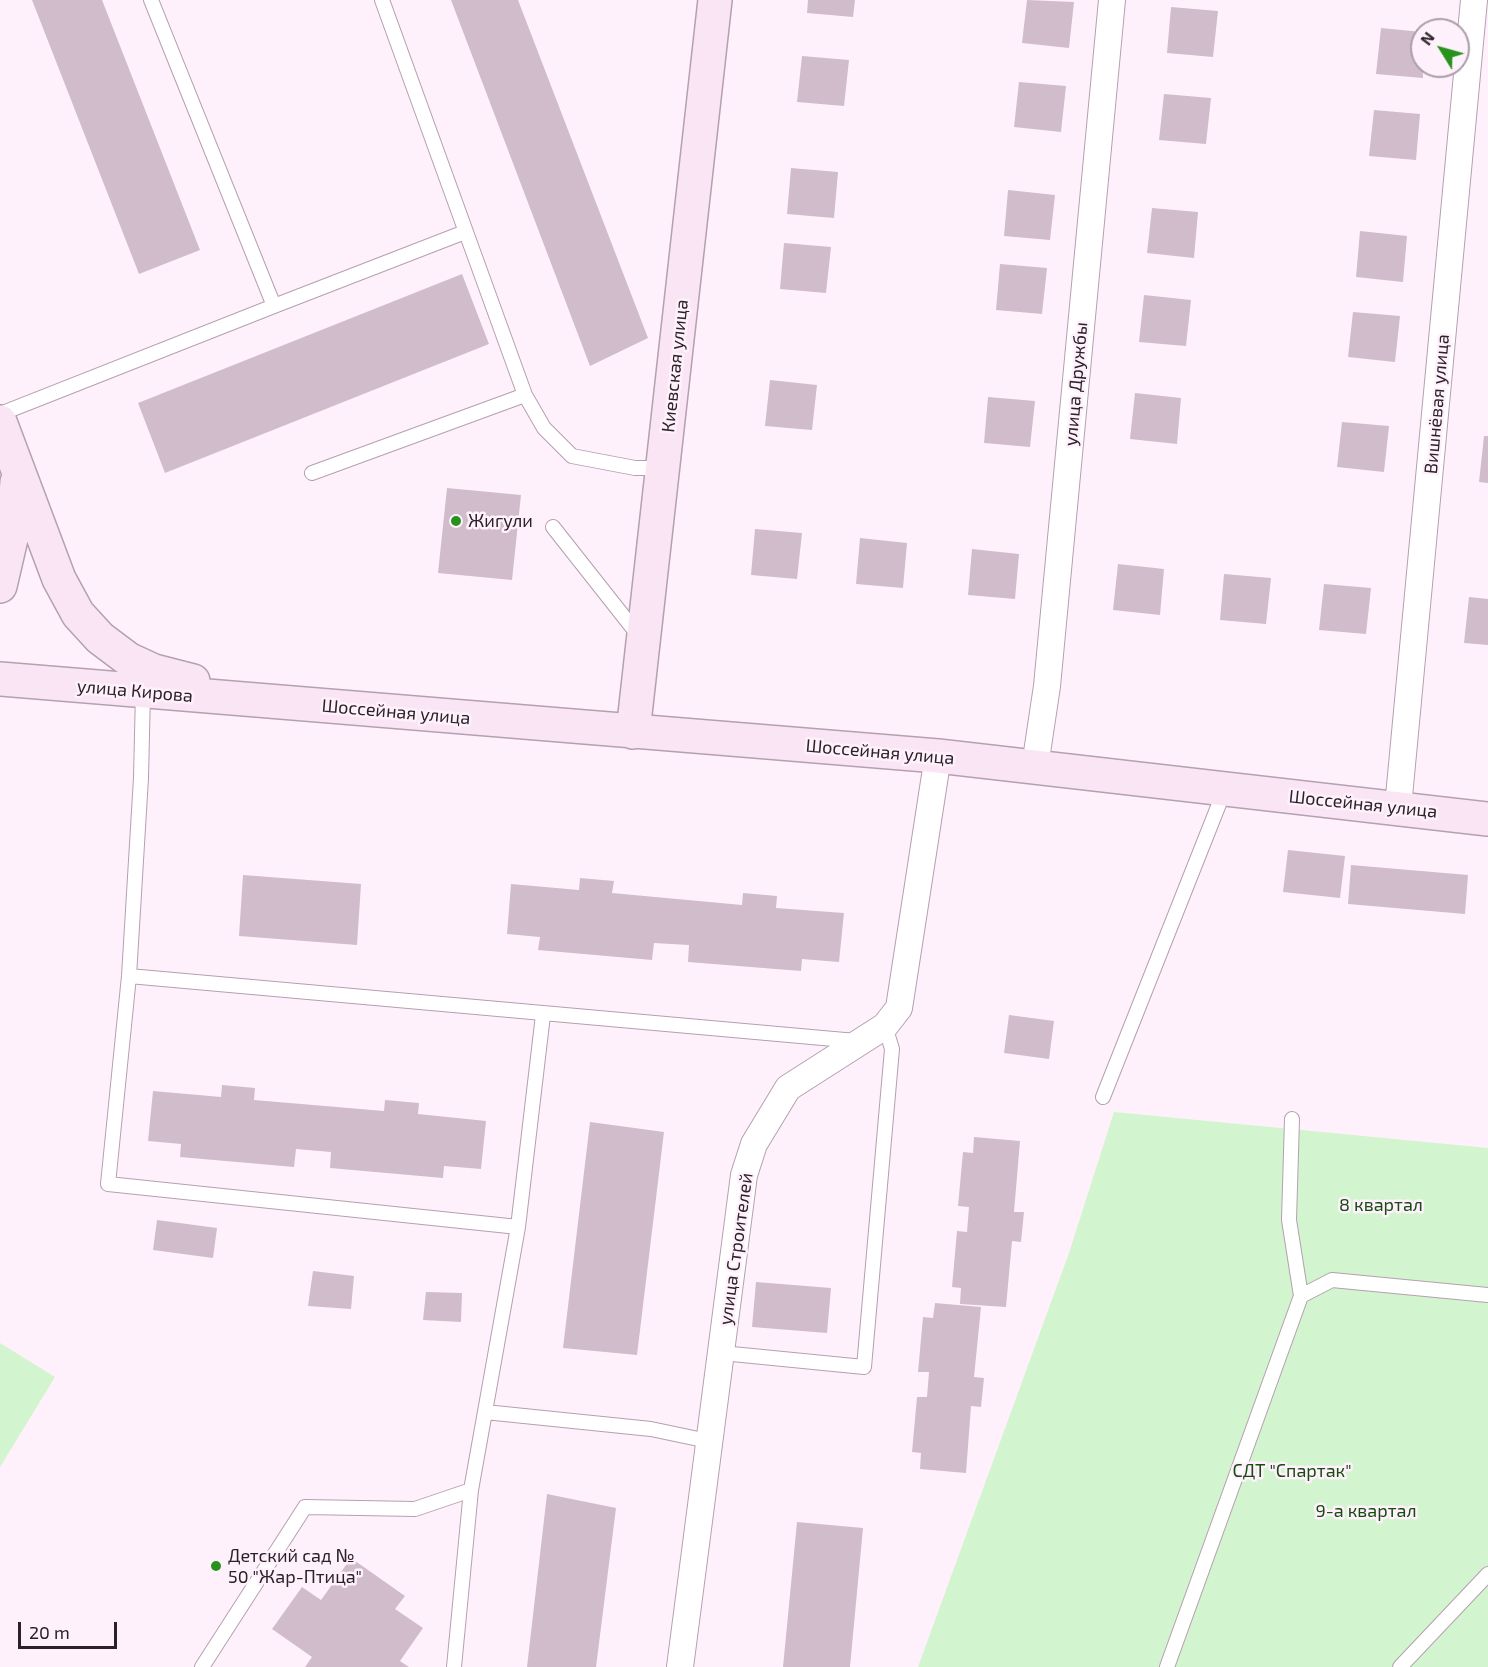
<!DOCTYPE html>
<meta charset="utf-8">
<style>
body{margin:0}
#map{position:relative;width:1488px;height:1667px;overflow:hidden;background:#fff1fb;font-family:"Exo 2",sans-serif}
canvas{display:block}
.north{position:absolute;left:1410px;top:18px;width:60px;height:60px;box-sizing:border-box;background:#fff1fb;border:2px solid #aa9ea7;border-radius:50%;rotate:307deg;font-size:16px;font-weight:700;line-height:24px;text-align:center;color:#2a2228}
.north::after{content:'';display:block;margin:auto;width:21px;height:27px;background:#27931c;clip-path:polygon(50% 0,100% 100%,50% 72%,0 100%)}
.scale{position:absolute;left:18px;top:1622px;width:99px;height:27px;box-sizing:border-box;border:3px solid #2a2228;border-top:0;padding-left:8px;font-size:18px;line-height:21px;white-space:nowrap;color:#2a2228;-webkit-text-stroke:4px #fff1fb;paint-order:stroke}
</style>
<div id="map">
<canvas width="1488" height="1667"></canvas>
<div class="north">N</div>
<div class="scale">20 m</div>
</div>
<script>
const context = document.querySelector('canvas').getContext('2d');
context.lineJoin = 'round';
function paint(path, color) {
  context.fillStyle = color;
  context.fill(path, 'evenodd');
}
function shape(rows) {
  const path = new Path2D();
  for (const r of rows) {
    path.moveTo(r[0], r[1]);
    for (let i = 2; i < r.length; i += 2) path.lineTo(r[i], r[i + 1]);
  }
  return path;
}
function stroke(path, color, width, dash) {
  context.strokeStyle = color;
  context.lineWidth = width;
  context.lineCap = dash ? 'butt' : 'round';
  context.setLineDash(dash || []);
  context.stroke(path);
}
function label(font, color, halo, rows, align = 'center') {
  context.font = font + ' "Exo 2",sans-serif';
  context.lineWidth = 5;
  context.setLineDash([]);
  context.textBaseline = 'middle';
  context.strokeStyle = halo;
  context.fillStyle = color;
  for (const [text, x, y, turn = 0] of rows) {
    context.save();
    context.translate(x, y);
    context.rotate((+turn || 0) * Math.PI / 180);
    context.textAlign = isNaN(turn) ? turn : align;
    if (halo) context.strokeText(text, 0, 0);
    context.fillText(text, 0, 0);
    context.restore();
  }
}
const green = shape([
 [1114,1112,1488,1148,1488,1667,918,1667,1069,1253],
 [0,1343,55,1377,0,1467]
]);
const building = shape([
 [32,0,102,0,200,250,139,274],
 [451,0,518,0,648,338,590,366],
 [808,0,855,0,853,17,807,13],
 [1027,0,1074,2,1069,48,1022,43],
 [1171,7,1218,11,1213,57,1167,53],
 [1381,28,1422,32,1423,78,1376,74],
 [802,56,849,60,844,106,797,102],
 [1019,82,1066,86,1061,132,1014,127],
 [1164,94,1211,98,1206,144,1159,140],
 [1374,110,1420,114,1416,160,1369,156],
 [791,168,838,172,834,218,787,214],
 [1008,190,1055,195,1050,240,1004,236],
 [1152,208,1198,212,1194,258,1147,253],
 [1360,231,1407,236,1403,282,1356,277],
 [784,243,831,247,826,293,780,289],
 [1000,264,1047,268,1042,314,996,310],
 [462,274,489,344,165,473,138,403],
 [1144,295,1191,300,1186,346,1139,342],
 [1353,312,1400,316,1395,362,1348,357],
 [770,380,817,385,812,430,765,426],
 [1135,393,1181,398,1177,444,1130,439],
 [988,397,1035,401,1030,447,984,443],
 [1342,422,1389,426,1384,472,1337,467],
 [1484,436,1488,436,1488,483,1479,482],
 [447,488,521,495,512,580,438,573],
 [755,529,802,533,797,579,751,575],
 [860,538,907,543,903,588,856,584],
 [972,549,1019,554,1015,599,968,595],
 [1118,564,1164,569,1160,615,1113,610],
 [1224,574,1271,578,1266,624,1220,620],
 [1324,584,1371,588,1366,634,1319,630],
 [1469,597,1488,599,1488,645,1464,643],
 [1288,850,1345,856,1340,898,1283,892],
 [1351,865,1468,875,1465,914,1348,904],
 [243,875,361,884,357,945,239,936],
 [580,878,614,881,612,893,742,905,743,893,777,896,776,908,844,913,839,962,802,959,801,971,688,962,689,945,654,943,652,960,538,950,540,937,507,934,511,884,579,890],
 [1009,1015,1054,1021,1049,1059,1004,1053],
 [222,1085,255,1088,254,1100,384,1111,385,1100,419,1103,418,1114,486,1121,481,1169,444,1166,443,1178,330,1168,331,1152,296,1149,294,1167,180,1157,181,1144,148,1141,153,1091,221,1097],
 [590,1122,664,1132,637,1355,563,1348],
 [974,1137,1020,1141,1014,1212,1024,1212,1021,1242,1012,1241,1006,1307,960,1304,961,1288,952,1287,957,1231,967,1232,969,1207,958,1206,963,1152,973,1153],
 [157,1220,217,1228,213,1258,153,1250],
 [313,1271,354,1276,351,1309,308,1306],
 [756,1282,831,1288,827,1333,752,1327],
 [426,1292,462,1293,461,1322,423,1320],
 [935,1303,981,1307,974,1377,984,1378,981,1407,971,1406,966,1473,920,1469,921,1453,912,1452,917,1397,927,1397,929,1372,918,1372,923,1317,933,1318],
 [547,1494,616,1508,596,1667,527,1667],
 [797,1522,863,1528,850,1667,783,1667],
 [351,1558,405,1596,395,1609,423,1628,400,1661,409,1667,305,1667,312,1657,272,1629,302,1587,321,1600]
]);
const service = shape([
 [151,0,274,306,465,232],
 [382,0,525,395,544,428,572,456,635,468,663,468],
 [0,414,274,306],
 [312,473,525,395],
 [553,527,639,636],
 [143,692,141,778,129,976,108,1184,518,1227],
 [129,976,856,1041],
 [1103,1097,1225,789],
 [1301,1296,1332,1280,1488,1295],
 [722,1353,864,1367,892,1049,885,1026],
 [485,1412,651,1429,708,1441],
 [202,1667,305,1507,415,1509,471,1490],
 [454,1667,471,1490,518,1227,543,1015],
 [1167,1667,1301,1296,1289,1220,1292,1119],
 [1400,1667,1488,1574]
]);
const minor = shape([
 [1035,766,1047,686,1112,0],
 [1398,807,1474,0],
 [680,1667,744,1175,754,1144,788,1088,885,1026,899,1008,938,756]
]);
const secondary = shape([
 [0,422,59,579,78,614,100,638,128,659,154,671,193,681],
 [0,586,13,530,17,482],
 [0,679,938,756,1488,819],
 [633,732,715,0]
]);
const markers = [
 [456,521,6,"#27931c"],
 [216,1566,6,"#27931c"]
];
const streetNames = [
 ["Киевская улица",675,366,-84],
 ["улица Дружбы",1076,384,-85],
 ["Вишнёвая улица",1437,404,-85],
 ["улица Кирова",135,691,5],
 ["Шоссейная улица",396,712,5],
 ["Шоссейная улица",880,752,5],
 ["Шоссейная улица",1363,804,6],
 ["улица Строителей",736,1249,-82]
];
const poiNames = [
 ["Жигули",468,521],
 ["Детский сад №",228,1556],
 ["50 \"Жар-Птица\"",228,1577]
];
const parkNames = [
 ["8 квартал",1381,1205],
 ["СДТ \"Спартак\"",1292,1471],
 ["9-а квартал",1366,1511]
];
paint(green, '#d2f4ce');
paint(building, '#d1bccc');
stroke(service, '#b4a0af', 16);
stroke(minor, '#b4a0af', 28);
stroke(secondary, '#b4a0af', 36);
stroke(service, '#fff', 14);
stroke(minor, '#fff', 26);
stroke(secondary, '#fae5f5', 33);
for (const [x, y, r, color] of markers) {
  const dot = new Path2D();
  dot.arc(x, y, r, 0, 2 * Math.PI);
  context.fillStyle = color;
  context.fill(dot);
  stroke(dot, '#fff1fb', 2);
}
label('18px', '#2a2228', '#fff1fb', streetNames);
label('18px', '#2a2228', '#fff1fb', poiNames, 'left');
label('18px', '#164b11', '#fff1fb', parkNames);
</script>
